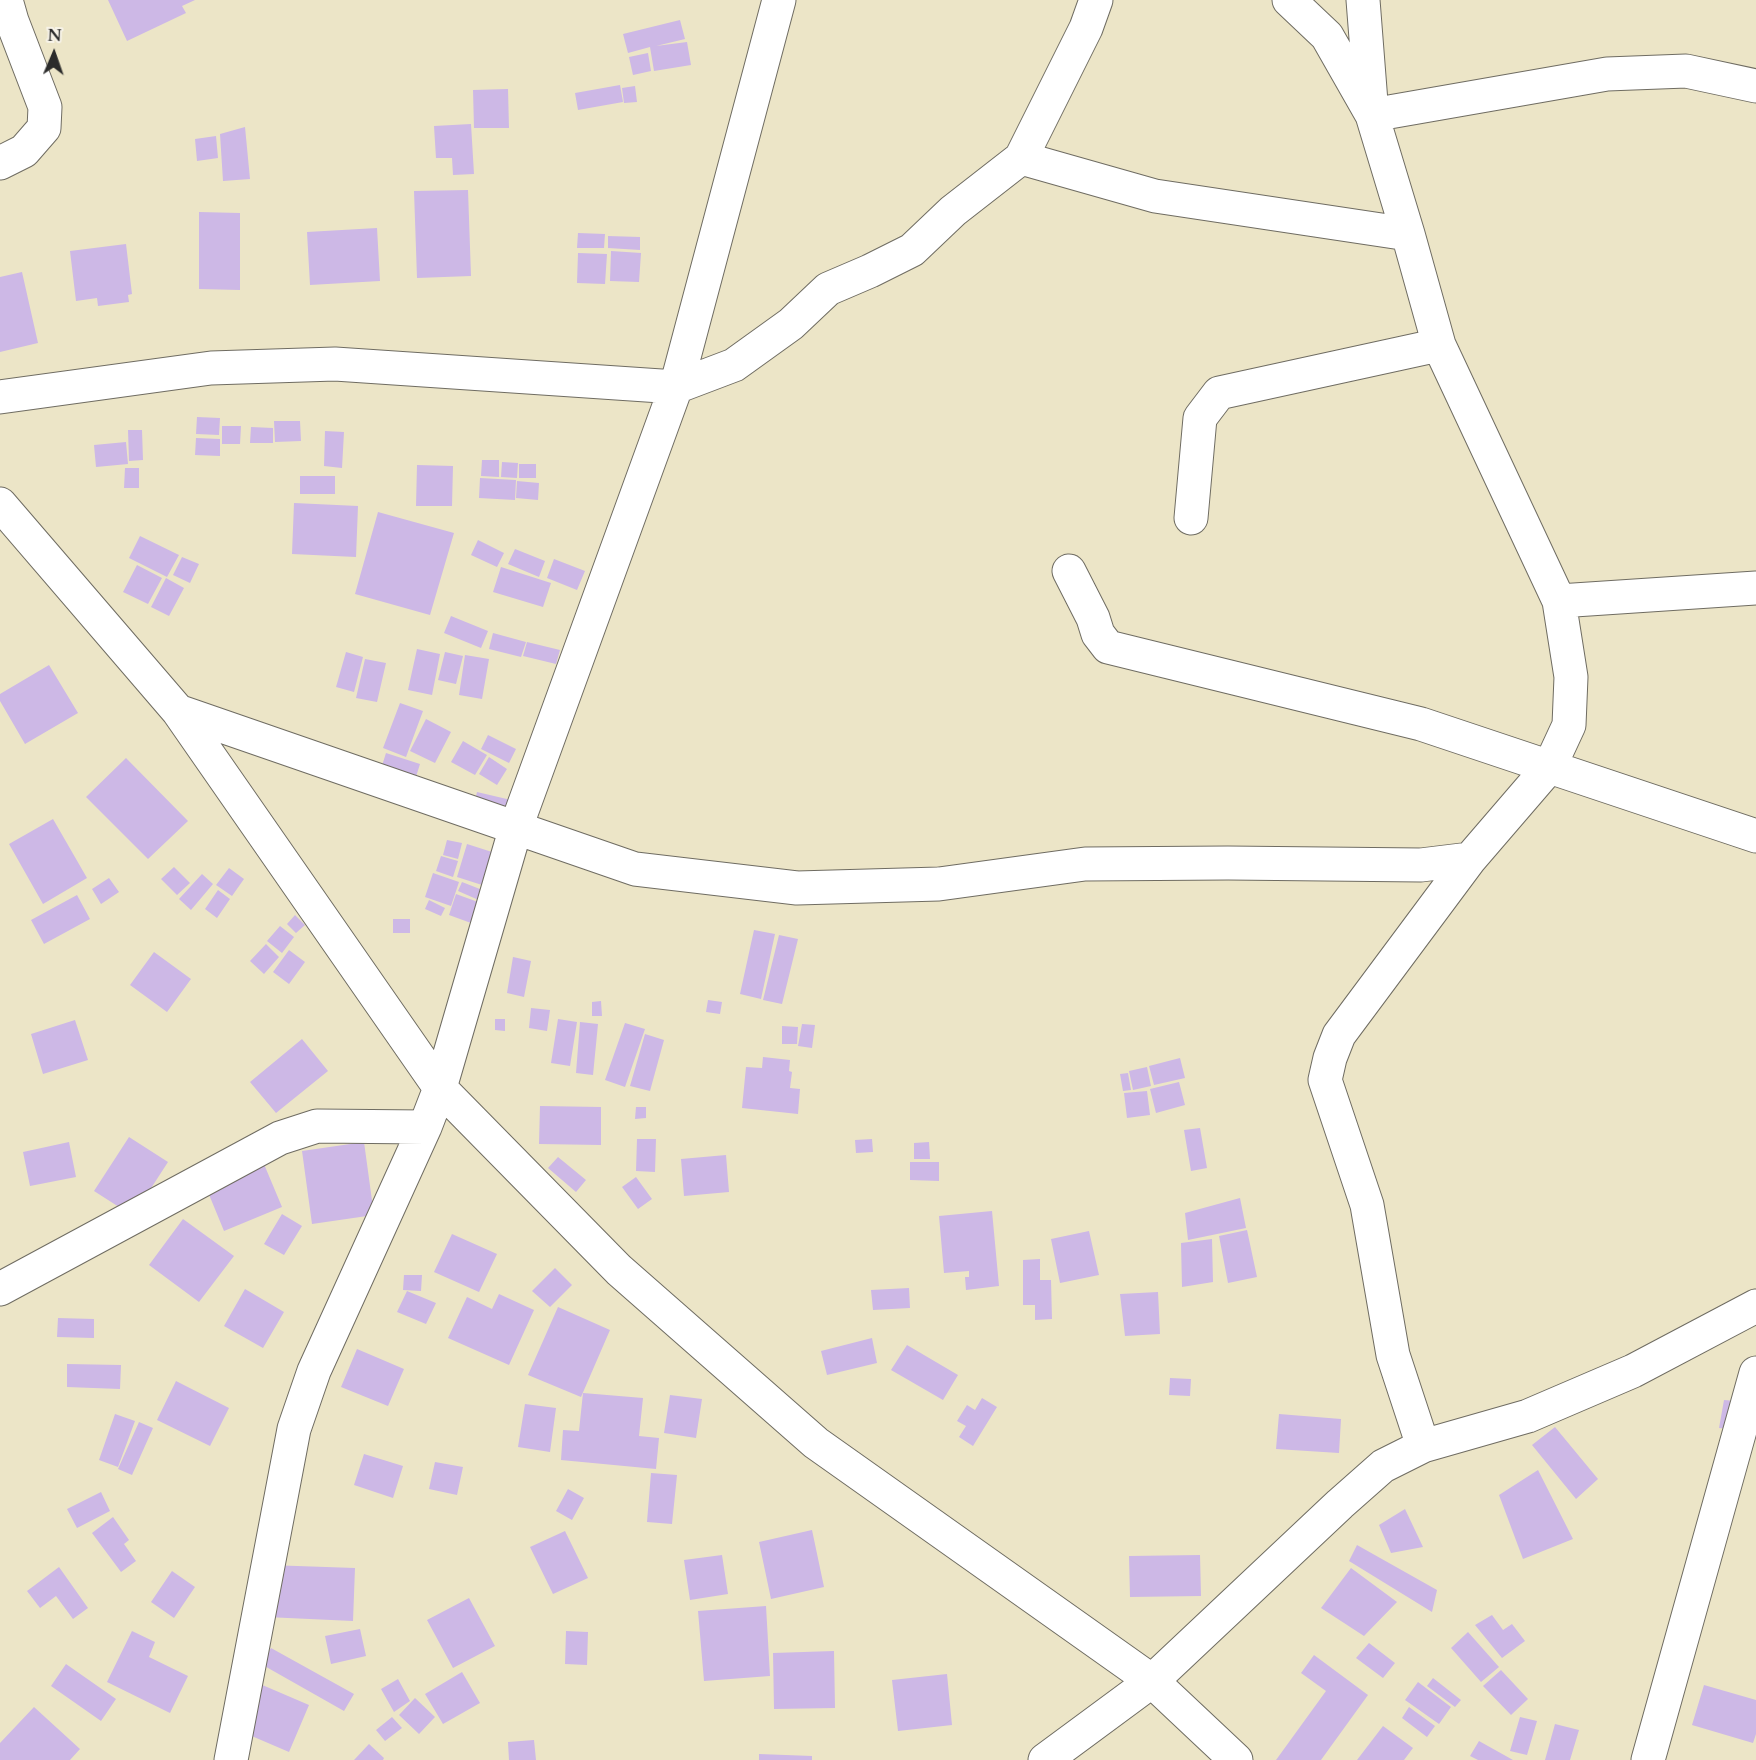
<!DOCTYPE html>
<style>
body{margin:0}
#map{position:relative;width:1756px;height:1760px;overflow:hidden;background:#ece5c7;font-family:Cardo,serif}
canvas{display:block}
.north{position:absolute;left:24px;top:24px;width:60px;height:60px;-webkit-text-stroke:4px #f7f3e8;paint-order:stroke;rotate:2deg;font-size:16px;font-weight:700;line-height:24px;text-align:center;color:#2b2b2b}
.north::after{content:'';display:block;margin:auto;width:21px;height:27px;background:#2b2b2b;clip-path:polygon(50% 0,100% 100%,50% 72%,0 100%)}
</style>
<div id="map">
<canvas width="1756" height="1760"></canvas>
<div class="north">N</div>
</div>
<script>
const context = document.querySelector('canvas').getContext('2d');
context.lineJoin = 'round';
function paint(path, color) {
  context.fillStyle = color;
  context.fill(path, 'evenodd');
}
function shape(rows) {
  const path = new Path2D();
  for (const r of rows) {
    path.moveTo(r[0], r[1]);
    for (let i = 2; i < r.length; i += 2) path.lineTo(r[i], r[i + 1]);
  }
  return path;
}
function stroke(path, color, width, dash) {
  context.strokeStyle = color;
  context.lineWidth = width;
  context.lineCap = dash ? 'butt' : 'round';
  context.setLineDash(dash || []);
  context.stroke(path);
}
const building = shape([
 [108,0,195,0,182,6,186,13,127,41],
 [680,20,685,39,656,46,687,42,691,65,654,71,650,47,628,53,623,34],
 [648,53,651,71,633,75,629,57],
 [620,85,623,102,578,110,575,93],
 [635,86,637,102,624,103,622,88],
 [508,89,509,128,474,128,473,90],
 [471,124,474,174,453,175,452,158,436,158,434,126],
 [245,127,250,179,223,181,220,134],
 [216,136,218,158,197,161,195,139],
 [468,190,471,276,417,278,414,191],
 [199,212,240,213,240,290,199,289],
 [377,228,380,281,310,285,307,232],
 [578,233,605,234,604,248,577,248],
 [608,236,640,237,640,250,608,248],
 [126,244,132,294,128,295,129,302,98,306,97,298,76,301,70,251],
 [611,251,641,253,639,282,610,281],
 [578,253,607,254,605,284,577,283],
 [22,272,38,343,0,352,0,277],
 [197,417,220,418,219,435,196,434],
 [274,421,300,421,301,441,275,442],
 [222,426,241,426,240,444,222,444],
 [251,427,273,428,273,443,250,443],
 [128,430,142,430,143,460,129,461],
 [325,431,344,432,342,468,324,466],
 [196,438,220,439,220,456,195,455],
 [126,442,128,464,96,467,94,445],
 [482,460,499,460,499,477,481,476],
 [502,462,518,463,517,478,501,477],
 [519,464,536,464,536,478,519,478],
 [417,465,453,466,452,506,416,506],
 [125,468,139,468,139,488,124,488],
 [300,476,335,476,335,494,300,494],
 [480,478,516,480,515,500,479,498],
 [517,481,539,483,538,500,516,498],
 [294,503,358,506,356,557,292,554],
 [378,512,454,533,430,615,355,594],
 [140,536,179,555,167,577,129,558],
 [478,540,504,553,497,567,471,555],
 [515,549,545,561,539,577,508,564],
 [182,557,199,564,190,583,173,575],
 [554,559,585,571,577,590,547,578],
 [137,565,162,578,148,604,123,592],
 [501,567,551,583,543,607,493,592],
 [166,578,184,588,169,616,151,607],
 [451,616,488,631,481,648,444,633],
 [493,633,526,642,521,657,489,649],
 [527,642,560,650,556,664,523,656],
 [417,649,440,654,432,695,408,690],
 [346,652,363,657,354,692,336,687],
 [445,652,463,656,456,684,438,680],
 [465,655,489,659,482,699,459,695],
 [365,659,386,663,377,702,356,698],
 [49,665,78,713,25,744,0,701,0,694],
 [400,703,423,711,406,757,383,748],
 [426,719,451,732,435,763,410,751],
 [488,735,516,749,509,763,481,749],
 [463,741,487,755,475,775,451,762],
 [386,753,420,764,414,783,380,772],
 [489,757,507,769,497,785,479,774],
 [126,758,188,821,148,859,86,797],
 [477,792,511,800,508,813,474,805],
 [53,819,87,878,43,904,9,844],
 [447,840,462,843,458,859,443,855],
 [467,844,492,852,482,885,457,877],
 [441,856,458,861,453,877,436,871],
 [174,867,190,883,177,895,161,879],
 [229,868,244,879,232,896,216,885],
 [433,873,459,882,451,906,425,897],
 [202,874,213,884,191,910,179,899],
 [109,878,119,892,101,904,92,889],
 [462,882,485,891,481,901,458,891],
 [218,890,230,899,217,918,205,909],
 [456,894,478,902,471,923,449,915],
 [77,895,90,919,44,944,31,920],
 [429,900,445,908,441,916,425,909],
 [295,915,305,925,296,933,287,924],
 [393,919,410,919,410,933,393,933],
 [280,926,294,937,282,953,267,941],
 [754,930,775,934,761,999,740,994],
 [779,935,798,939,782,1004,763,1000],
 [266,944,279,957,264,974,250,961],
 [289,950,305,962,289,984,273,972],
 [154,952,191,979,167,1012,130,985],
 [513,957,531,961,524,997,507,993],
 [708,1000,722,1002,720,1014,706,1012],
 [601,1001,602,1016,592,1016,592,1002],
 [531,1008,550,1010,547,1031,529,1028],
 [495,1019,505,1019,505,1031,495,1030],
 [558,1019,577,1022,570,1066,551,1063],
 [75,1020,88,1060,43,1074,31,1034],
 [580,1022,598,1024,593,1075,576,1073],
 [625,1023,645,1029,625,1087,605,1080],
 [802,1024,815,1025,812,1048,798,1046],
 [782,1026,798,1027,797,1044,782,1044],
 [645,1034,664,1040,650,1091,630,1086],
 [302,1039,328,1071,276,1113,250,1082],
 [763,1057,790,1060,789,1071,792,1072,790,1088,800,1089,798,1114,742,1108,746,1067,762,1068],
 [1180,1058,1185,1078,1154,1085,1149,1066],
 [1147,1067,1151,1086,1133,1090,1129,1071],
 [1128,1073,1131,1090,1123,1091,1120,1074],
 [1179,1082,1185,1105,1156,1113,1150,1089],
 [1147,1091,1150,1115,1127,1118,1124,1093],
 [540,1106,601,1107,601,1145,539,1144],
 [636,1107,646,1107,646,1118,635,1119],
 [1200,1128,1207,1168,1191,1171,1184,1130],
 [129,1137,168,1162,133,1216,94,1191],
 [637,1139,656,1139,655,1172,636,1171],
 [872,1139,873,1152,856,1153,855,1140],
 [69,1142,76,1177,30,1186,23,1152],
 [364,1142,374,1215,312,1224,302,1151],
 [929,1142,930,1159,914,1159,914,1143],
 [726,1155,729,1192,684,1196,681,1159],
 [261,1157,282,1207,224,1231,203,1180],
 [558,1157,586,1180,576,1192,548,1168],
 [910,1162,939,1162,939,1181,910,1180],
 [636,1177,652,1199,638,1209,622,1187],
 [1240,1198,1246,1228,1188,1240,1185,1213],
 [992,1211,999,1286,966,1290,965,1277,969,1277,969,1271,944,1273,939,1216],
 [282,1214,302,1226,284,1255,264,1244],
 [183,1219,234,1256,199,1302,149,1265],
 [1247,1230,1257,1277,1228,1283,1219,1236],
 [1089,1231,1099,1275,1060,1283,1051,1239],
 [452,1234,497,1254,479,1292,434,1272],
 [1212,1239,1213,1282,1182,1287,1181,1243],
 [1040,1259,1040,1280,1051,1280,1052,1319,1035,1320,1035,1305,1023,1305,1023,1260],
 [555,1268,572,1285,550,1307,532,1291],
 [404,1275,422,1275,421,1291,403,1290],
 [909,1288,910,1308,873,1310,871,1290],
 [245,1289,284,1312,263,1348,224,1326],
 [407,1291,436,1303,426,1324,397,1312],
 [1158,1292,1160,1334,1125,1336,1120,1294],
 [499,1294,534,1310,509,1365,448,1338,467,1297,492,1309],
 [558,1307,610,1330,581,1397,528,1375],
 [58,1318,94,1319,94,1338,57,1337],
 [872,1338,877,1363,827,1375,821,1351],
 [907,1345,958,1375,943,1400,891,1370],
 [357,1349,404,1369,388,1406,341,1387],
 [67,1364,121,1365,120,1389,67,1387],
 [1170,1378,1191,1379,1190,1396,1169,1395],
 [176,1381,229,1408,210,1446,157,1420],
 [583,1393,643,1398,639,1436,659,1438,656,1469,561,1460,563,1430,579,1431],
 [670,1395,702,1399,696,1438,664,1433],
 [982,1398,997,1407,973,1446,959,1437,966,1426,957,1421,967,1405,975,1410],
 [1724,1400,1747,1402,1739,1430,1719,1428],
 [525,1404,556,1408,550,1452,518,1447],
 [115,1414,135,1421,118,1467,99,1460],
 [1279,1414,1341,1419,1339,1453,1276,1449],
 [139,1422,153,1428,132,1475,118,1469],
 [1555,1427,1598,1479,1576,1499,1532,1445],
 [364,1454,403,1466,393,1498,354,1485],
 [435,1462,463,1467,457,1495,429,1489],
 [1538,1470,1573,1539,1523,1559,1499,1495],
 [651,1473,677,1475,672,1524,647,1522],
 [568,1489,584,1498,572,1520,556,1511],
 [101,1492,110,1511,77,1528,67,1509],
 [1405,1509,1423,1547,1391,1553,1379,1525],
 [113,1517,129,1540,124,1544,136,1561,121,1572,92,1533],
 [812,1530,824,1587,771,1599,759,1542],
 [565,1531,588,1578,553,1594,530,1547],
 [1357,1545,1437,1590,1432,1612,1349,1561],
 [722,1555,728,1594,690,1600,684,1560],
 [1200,1555,1201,1596,1130,1597,1129,1556],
 [268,1565,355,1568,353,1621,266,1617],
 [59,1567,88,1608,73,1619,56,1596,40,1608,27,1591],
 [1351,1568,1397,1602,1364,1636,1321,1608],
 [172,1571,195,1587,174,1618,151,1602],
 [469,1598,495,1646,453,1668,427,1620],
 [766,1606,770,1676,704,1681,698,1611],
 [1492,1615,1503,1630,1512,1624,1525,1641,1502,1658,1475,1625],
 [360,1629,366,1656,331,1664,325,1636],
 [132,1631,155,1642,149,1657,188,1676,170,1713,107,1682],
 [566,1631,588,1632,587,1665,565,1664],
 [1468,1632,1499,1667,1481,1682,1451,1648],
 [1369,1643,1395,1663,1383,1678,1356,1658],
 [271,1648,354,1694,344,1711,261,1664],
 [834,1651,835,1708,774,1709,773,1653],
 [1314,1655,1368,1695,1321,1760,1276,1760,1326,1691,1301,1673],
 [66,1664,116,1699,101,1721,51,1686],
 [1501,1670,1528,1699,1511,1715,1483,1686],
 [462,1672,480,1703,443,1724,425,1694],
 [947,1674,952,1725,898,1731,892,1680],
 [1433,1678,1461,1700,1455,1707,1427,1686],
 [398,1679,410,1701,394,1712,381,1689],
 [1418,1682,1451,1707,1439,1724,1405,1700],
 [260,1684,309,1705,289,1752,240,1731],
 [1704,1685,1756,1700,1756,1734,1753,1743,1692,1725],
 [415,1698,435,1717,419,1734,399,1715],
 [34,1707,80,1749,70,1760,0,1760,0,1743],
 [1409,1707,1435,1726,1427,1737,1402,1718],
 [392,1717,402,1728,385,1741,376,1730],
 [1520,1717,1537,1721,1527,1755,1510,1751],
 [1555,1724,1579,1730,1570,1760,1545,1760],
 [1383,1726,1413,1748,1404,1760,1357,1760],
 [534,1740,536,1760,509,1760,508,1742],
 [1479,1741,1513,1760,1478,1760,1470,1756],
 [369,1744,384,1758,383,1760,354,1760],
 [759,1754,812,1756,812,1760,759,1760]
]);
const minor = shape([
 [1289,0,1327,36,1372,115,1607,74,1686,71,1756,86],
 [1021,158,1155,196,1408,234],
 [0,163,24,151,44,128,45,107,12,21,6,0],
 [0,397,211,368,335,364,676,387,734,365,791,324,828,289,870,271,912,250,953,211,1021,158,1086,28,1096,0],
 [0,504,178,711,440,1088,619,1270,816,1443,1152,1681,1236,1760],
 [1191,518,1200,418,1219,393,1439,345],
 [1069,571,1093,618,1098,634,1108,647,1421,724,1756,836],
 [1559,601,1756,588],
 [178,711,635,869,797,888,939,884,1085,864,1228,863,1421,865,1470,859,1550,766,1569,725,1571,677,1559,601,1439,345,1408,234,1372,115,1363,0],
 [0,1289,280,1138,317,1126,425,1127],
 [1423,1446,1393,1355,1367,1205,1325,1080,1330,1058,1339,1035,1470,859],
 [231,1760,294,1429,314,1371,425,1127,440,1088,516,827,676,387,779,0],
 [1045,1760,1152,1681,1340,1504,1383,1466,1423,1446,1528,1416,1633,1371,1756,1306],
 [1648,1760,1756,1373]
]);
paint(building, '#cdb8e6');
stroke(minor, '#6f6c62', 35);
stroke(minor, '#fff', 33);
</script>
